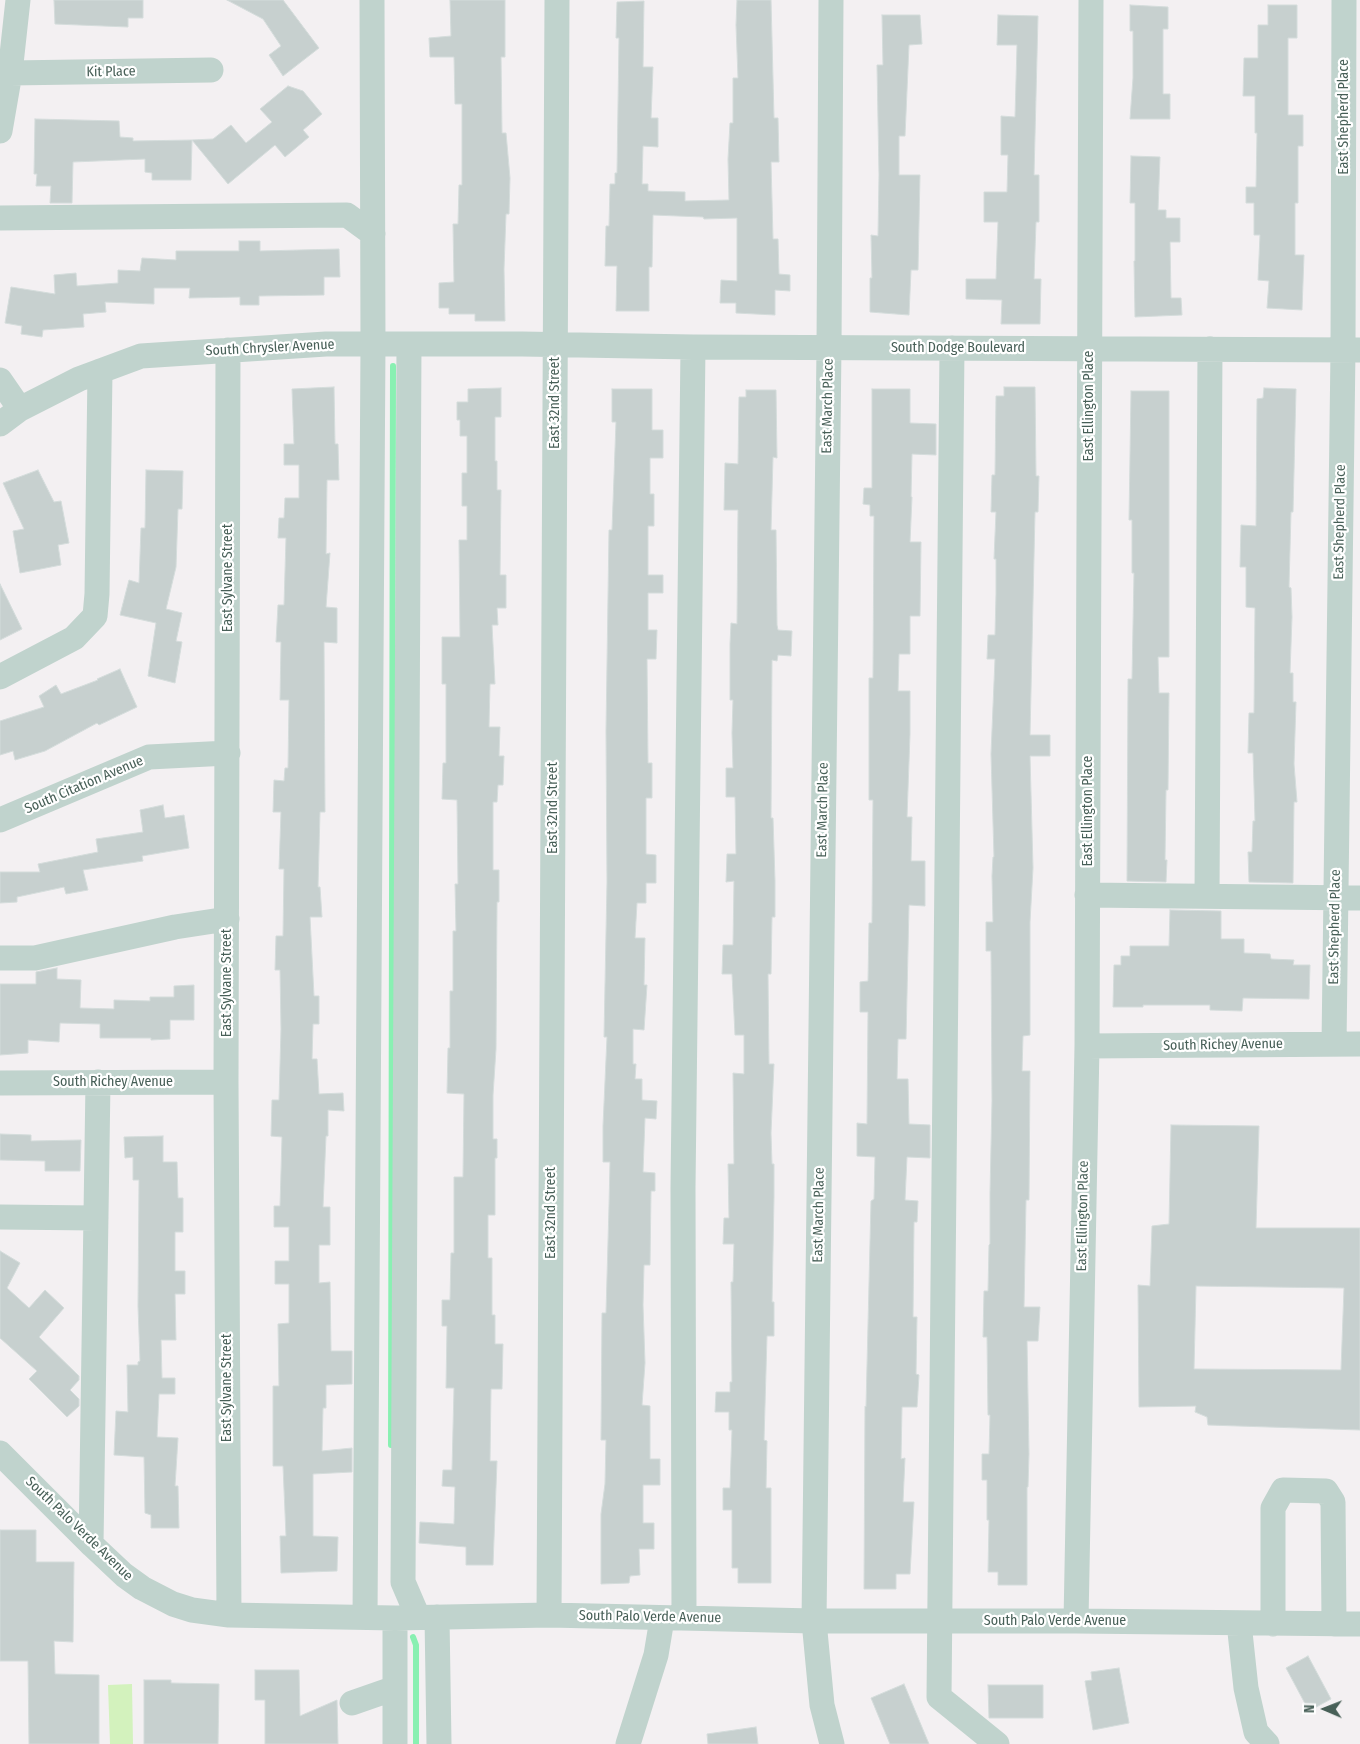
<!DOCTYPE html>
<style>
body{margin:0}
#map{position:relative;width:1360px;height:1744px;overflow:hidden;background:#f3f0f2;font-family:"Fira Sans Condensed",sans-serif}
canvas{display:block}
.north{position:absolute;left:1300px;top:1684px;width:50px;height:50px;-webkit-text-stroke:4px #fff;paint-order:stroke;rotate:271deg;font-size:14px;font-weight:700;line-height:20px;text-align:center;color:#475f57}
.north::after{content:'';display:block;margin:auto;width:18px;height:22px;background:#475f57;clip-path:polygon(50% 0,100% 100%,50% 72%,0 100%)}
</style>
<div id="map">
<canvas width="1360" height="1744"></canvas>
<div class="north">N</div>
</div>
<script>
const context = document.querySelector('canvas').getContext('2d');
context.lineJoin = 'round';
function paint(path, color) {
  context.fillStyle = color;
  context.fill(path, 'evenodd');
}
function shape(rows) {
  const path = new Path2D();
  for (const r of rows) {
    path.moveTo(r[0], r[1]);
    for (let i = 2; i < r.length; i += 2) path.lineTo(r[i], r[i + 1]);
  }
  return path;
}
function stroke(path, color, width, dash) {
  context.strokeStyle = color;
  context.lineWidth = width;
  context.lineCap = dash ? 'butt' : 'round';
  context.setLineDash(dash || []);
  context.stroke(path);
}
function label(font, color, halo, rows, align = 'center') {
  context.font = font + ' "Fira Sans Condensed",sans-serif';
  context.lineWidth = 4.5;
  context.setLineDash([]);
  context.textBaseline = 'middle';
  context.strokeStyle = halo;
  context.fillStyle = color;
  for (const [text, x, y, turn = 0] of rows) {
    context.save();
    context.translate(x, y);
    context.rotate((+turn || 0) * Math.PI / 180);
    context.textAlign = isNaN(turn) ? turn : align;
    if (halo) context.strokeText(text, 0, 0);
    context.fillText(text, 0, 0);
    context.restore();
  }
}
const green = shape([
 [132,1684,133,1744,110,1744,108,1685]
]);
const stream = shape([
 [391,1445,393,366],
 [413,1637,416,1645,416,1744]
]);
const building = shape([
 [54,0,143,0,143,18,128,18,128,27,55,24,54,0],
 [227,0,283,0,319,48,283,76,269,55,281,46,263,19,227,0],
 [450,0,505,0,505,57,501,57,502,133,506,133,510,178,509,214,506,214,504,269,505,321,475,321,475,314,449,314,449,308,439,308,439,283,454,282,453,224,458,224,459,185,462,185,462,104,455,104,454,57,430,57,429,38,451,36,450,0],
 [737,0,771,0,774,118,778,118,779,162,771,162,773,239,778,239,779,274,790,275,790,291,775,290,775,315,736,313,736,303,720,303,721,280,737,281,737,218,704,219,703,217,653,215,652,267,649,267,649,311,616,311,617,266,605,266,606,226,609,226,610,184,615,184,615,173,617,173,619,38,616,38,617,2,644,1,643,67,653,67,651,118,658,118,658,147,643,146,642,184,648,184,648,191,685,192,685,201,729,200,728,159,730,123,733,123,733,78,738,78,736,25,737,0],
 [1130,5,1168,7,1168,29,1163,29,1163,94,1170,94,1170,119,1130,119,1133,78,1133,31,1130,31,1130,5],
 [1268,5,1297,5,1297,38,1288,38,1288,115,1303,115,1303,146,1298,146,1298,203,1295,203,1295,255,1304,255,1302,310,1267,308,1269,281,1258,280,1260,235,1254,235,1254,203,1246,203,1246,187,1256,187,1257,133,1255,133,1255,96,1243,96,1244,58,1258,58,1258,25,1268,25,1268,5],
 [882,15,920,15,922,44,909,45,905,136,899,136,899,175,920,175,918,270,911,270,909,315,870,312,870,278,872,278,871,235,878,236,879,175,877,65,883,65,882,15],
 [998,15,1038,16,1034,175,1039,175,1039,222,1036,222,1034,279,1041,279,1040,324,1001,324,1002,300,966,299,966,279,996,279,998,222,984,222,984,192,1007,192,1008,155,1001,155,1001,116,1015,117,1017,45,997,45,998,15],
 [288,86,303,91,322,114,303,130,309,137,285,157,275,145,228,184,192,140,213,139,231,125,246,143,272,122,260,109,288,86],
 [35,119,119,121,120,137,133,138,133,141,192,140,191,180,152,180,152,173,145,172,145,159,73,162,72,203,50,203,51,186,36,186,37,174,34,174,35,119],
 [1131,156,1160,157,1158,210,1166,210,1166,218,1180,218,1180,242,1170,242,1171,298,1181,298,1182,315,1135,317,1134,261,1135,261,1135,203,1130,203,1131,156],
 [239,241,260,241,260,251,339,249,340,277,324,277,324,295,259,296,259,305,240,305,240,297,189,298,190,288,154,288,154,304,105,302,106,312,83,314,84,327,43,330,42,337,21,334,22,326,5,323,11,287,55,294,54,275,76,273,77,286,118,283,118,270,140,271,142,258,176,260,176,251,239,251,239,241],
 [334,387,335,444,338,444,339,480,327,480,326,554,330,553,326,607,337,608,337,643,324,642,325,812,320,812,318,887,320,887,322,917,310,917,314,996,319,996,319,1024,313,1024,312,1059,317,1059,319,1094,343,1093,344,1111,328,1110,328,1136,326,1136,323,1207,330,1207,330,1245,319,1245,319,1283,330,1282,331,1351,352,1351,352,1384,326,1385,326,1408,323,1408,322,1451,352,1448,352,1472,313,1474,313,1536,338,1537,337,1571,281,1573,280,1536,286,1536,283,1466,273,1466,273,1386,279,1386,278,1324,289,1323,289,1284,275,1284,275,1261,289,1261,289,1227,274,1227,274,1206,280,1206,282,1137,271,1136,272,1100,279,1100,281,1029,280,970,275,970,276,936,283,936,284,869,279,869,281,812,273,812,274,780,284,781,285,768,288,768,289,700,280,700,281,642,276,642,278,605,284,605,286,538,278,538,279,518,284,518,285,498,299,498,299,465,284,465,284,444,294,444,292,389,334,387],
 [1004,387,1035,387,1036,476,1039,476,1038,512,1035,512,1030,735,1050,735,1050,756,1030,756,1033,868,1030,922,1030,1035,1023,1036,1022,1071,1030,1071,1029,1200,1026,1200,1024,1307,1040,1307,1038,1341,1027,1341,1029,1454,1028,1487,1027,1487,1027,1585,998,1585,998,1572,988,1572,989,1520,987,1520,987,1480,982,1480,982,1454,989,1454,990,1415,988,1415,987,1337,983,1337,984,1291,988,1291,989,1245,990,1244,990,1193,992,1101,991,951,986,951,986,922,993,922,992,876,993,857,994,857,991,754,995,659,987,659,988,635,995,635,996,594,996,559,994,559,996,512,991,512,992,475,995,475,996,396,1004,396,1004,387],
 [501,388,501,417,495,417,495,461,497,461,497,490,501,490,500,575,506,575,506,608,497,608,498,625,492,625,495,684,490,684,489,727,500,727,499,756,504,756,503,785,498,785,497,802,493,802,493,870,499,870,499,902,497,902,496,1049,493,1095,493,1139,497,1139,497,1158,495,1158,495,1215,488,1215,488,1258,492,1258,492,1315,495,1315,495,1344,503,1344,502,1389,491,1389,490,1461,497,1461,493,1565,466,1565,466,1547,419,1543,420,1522,454,1524,455,1487,442,1486,443,1470,452,1470,454,1388,446,1388,447,1326,442,1326,442,1300,450,1300,451,1253,454,1253,454,1177,463,1177,464,1094,447,1093,448,1048,450,1048,450,991,453,991,453,931,456,931,455,884,458,884,457,800,442,799,443,763,446,763,446,684,442,684,442,637,460,637,459,540,467,540,467,506,462,506,462,473,467,473,467,436,460,436,460,420,457,420,457,402,468,402,468,389,501,388],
 [1264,388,1296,389,1293,512,1291,512,1289,587,1291,588,1292,617,1290,673,1293,673,1293,702,1296,702,1294,764,1297,802,1294,802,1293,883,1249,882,1248,852,1252,852,1253,821,1255,821,1253,753,1248,753,1249,713,1254,713,1255,608,1246,607,1246,567,1240,567,1241,525,1256,526,1257,399,1263,398,1264,388],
 [612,389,652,389,652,430,663,430,663,458,650,458,650,494,654,494,654,526,648,526,648,575,663,575,663,593,648,593,648,630,657,630,656,659,647,659,648,763,652,763,652,798,646,798,646,854,656,855,656,883,646,883,646,903,637,903,635,938,645,938,644,985,647,985,644,1030,633,1029,633,1064,636,1064,635,1079,642,1079,642,1100,657,1101,656,1119,645,1118,643,1172,655,1173,655,1191,651,1191,650,1265,644,1265,643,1305,645,1363,642,1405,650,1406,650,1459,660,1459,660,1485,643,1485,643,1523,654,1523,654,1549,639,1549,640,1575,630,1576,629,1583,601,1584,601,1514,605,1484,606,1440,601,1440,602,1313,606,1313,609,1206,610,1162,603,1162,603,1126,607,1037,604,1037,607,882,606,731,609,530,612,530,616,422,612,422,612,389],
 [872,389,910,389,910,423,936,424,936,455,912,454,911,497,912,497,910,542,921,542,920,616,910,616,910,654,899,654,898,691,910,691,910,734,907,817,912,817,911,861,925,861,925,906,909,905,906,1039,898,1039,897,1079,908,1079,909,1124,930,1125,930,1158,907,1157,905,1200,918,1201,917,1222,914,1222,913,1317,917,1317,916,1374,919,1375,917,1407,902,1407,901,1459,905,1458,903,1502,914,1502,910,1574,896,1574,896,1589,864,1589,865,1406,866,1407,871,1201,874,1199,875,1157,857,1156,857,1123,867,1124,868,1012,860,1012,860,982,868,981,869,923,872,923,873,800,869,800,869,678,873,678,874,516,870,516,870,505,863,504,864,488,872,488,872,389],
 [746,390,776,390,777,458,773,457,771,530,776,530,777,625,778,630,792,631,791,656,778,655,777,661,772,660,771,818,773,818,775,881,775,917,772,917,771,974,768,974,769,1064,774,1064,771,1133,772,1164,774,1164,774,1197,772,1302,774,1302,774,1336,767,1336,764,1440,767,1441,766,1488,771,1488,771,1583,738,1583,738,1568,732,1568,732,1510,723,1510,723,1488,730,1488,732,1430,729,1430,729,1412,715,1412,716,1392,730,1392,730,1382,732,1382,731,1282,733,1282,734,1244,723,1244,724,1218,729,1218,728,1164,734,1164,733,1073,744,1074,744,1035,735,1035,732,974,722,974,723,945,733,945,734,881,726,882,727,854,736,854,735,797,726,797,726,768,733,768,732,733,733,700,730,700,730,644,731,623,737,624,738,510,724,510,725,463,738,464,739,397,746,397,746,390],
 [1131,391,1169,391,1169,657,1158,657,1159,693,1169,693,1168,790,1166,790,1165,860,1167,860,1166,882,1127,881,1128,679,1132,679,1134,573,1132,573,1132,520,1129,520,1131,391],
 [38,470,54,502,61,501,69,543,58,545,61,565,20,573,13,531,24,529,3,483,38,470],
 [146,470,183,471,182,509,178,509,176,567,166,609,182,613,176,641,182,642,175,683,148,676,156,623,120,615,129,580,139,583,141,528,145,528,146,470],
 [0,584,22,629,0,640,0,584],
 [120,669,137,707,99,725,97,723,45,751,15,760,13,751,0,755,0,721,44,707,39,696,56,685,61,694,98,680,97,679,120,669],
 [163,805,165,818,184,815,189,848,142,856,143,861,83,870,88,890,66,894,64,887,17,897,17,902,0,903,0,872,40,872,38,864,98,852,96,839,143,832,140,810,163,805],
 [1170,910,1221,911,1221,939,1244,939,1244,953,1270,954,1271,959,1294,960,1293,965,1310,965,1309,999,1243,998,1242,1011,1210,1010,1210,1005,1143,1005,1143,1007,1113,1007,1114,965,1121,965,1121,956,1130,956,1130,946,1169,946,1170,910],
 [57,968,57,979,81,980,80,1008,114,1009,114,1000,150,1001,150,997,174,997,174,986,194,985,194,1020,170,1020,170,1039,151,1040,151,1038,100,1038,100,1024,60,1023,59,1042,28,1040,28,1053,0,1055,0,984,36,984,36,972,57,968],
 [1171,1125,1259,1126,1256,1228,1360,1228,1360,1430,1208,1425,1207,1417,1195,1412,1196,1406,1139,1407,1138,1285,1150,1286,1152,1226,1169,1224,1171,1125],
 [1196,1286,1344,1288,1341,1370,1194,1369,1196,1286],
 [0,1134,31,1135,31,1141,81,1140,80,1171,45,1171,45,1161,0,1160,0,1134],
 [163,1136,163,1162,177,1162,178,1198,183,1198,183,1232,175,1232,175,1271,185,1271,185,1294,175,1294,176,1340,161,1340,162,1378,175,1378,175,1394,159,1394,157,1437,178,1438,175,1486,178,1486,179,1528,151,1528,151,1515,145,1513,144,1457,114,1455,116,1411,128,1412,127,1365,138,1365,138,1362,140,1361,138,1306,139,1180,133,1180,133,1157,125,1158,124,1137,163,1136],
 [0,1251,20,1263,7,1288,29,1308,45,1290,64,1308,39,1337,79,1376,79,1380,70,1390,79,1399,79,1406,67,1417,29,1379,37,1371,0,1338,0,1251],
 [0,1530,36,1530,36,1562,74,1562,73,1642,54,1641,55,1674,99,1675,99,1744,29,1744,28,1661,0,1661,0,1530],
 [1308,1656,1331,1699,1309,1711,1286,1668,1308,1656],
 [1119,1668,1129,1723,1093,1730,1085,1681,1092,1680,1091,1672,1119,1668],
 [255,1670,299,1670,300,1716,337,1700,338,1744,265,1744,265,1700,255,1700,255,1670],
 [144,1680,171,1680,171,1683,219,1684,218,1744,144,1744,144,1680],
 [904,1684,929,1744,890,1744,871,1698,904,1684],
 [988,1685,1043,1685,1043,1718,989,1718,988,1685],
 [756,1727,758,1744,708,1744,707,1734,756,1727]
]);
const minor = shape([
 [831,0,829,347,814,1621,822,1705,832,1744],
 [10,73,211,70],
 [0,131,10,73,18,0],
 [0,218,347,215,373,234],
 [409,344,403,1582,418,1617],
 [952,348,939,1697,997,1744],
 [228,350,226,1082,229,1615],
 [0,380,20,409],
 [0,424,20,409,79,379,141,356,326,344,522,344,693,347,1360,350],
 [0,677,74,638,95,616,97,594,100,371],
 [0,820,149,757,228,753],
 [1087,895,1360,898],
 [1207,896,1210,349],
 [0,958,35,958,175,927,227,919],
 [1334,1044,1343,350,1344,0],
 [1087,1046,1360,1044],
 [0,1083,226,1082],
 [0,1217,96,1218],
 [0,1453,91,1544,124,1575,142,1588,173,1604,192,1610,229,1615,395,1618,549,1615,814,1621,1076,1621,1360,1624],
 [91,1544,98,1082],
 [549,1615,557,0],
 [365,1617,373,344,372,0],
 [437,1617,439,1744],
 [684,1618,683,1187,693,347],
 [1076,1621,1087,1046,1091,0],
 [1239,1623,1246,1688,1256,1732,1267,1744],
 [1273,1624,1273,1508,1283,1490,1326,1491,1333,1502,1334,1624],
 [352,1703,395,1688],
 [395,1744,395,1618],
 [628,1744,656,1655,662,1619]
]);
const streetNames = [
 ["Kit Place",111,72,-1],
 ["East Shepherd Place",1344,117,-90],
 ["South Chrysler Avenue",270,348,-3],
 ["South Dodge Boulevard",958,348],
 ["East 32nd Street",555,403,-90],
 ["East March Place",828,406,-89],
 ["East Ellington Place",1089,406,-90],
 ["East Shepherd Place",1340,522,-89],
 ["East Sylvane Street",228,578,-90],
 ["South Citation Avenue",84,785,-23],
 ["East 32nd Street",553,808,-90],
 ["East March Place",823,810,-89],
 ["East Ellington Place",1088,811,-90],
 ["East Shepherd Place",1335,927,-89],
 ["East Sylvane Street",227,983,-90],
 ["South Richey Avenue",1223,1045,-1],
 ["South Richey Avenue",113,1082],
 ["East 32nd Street",551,1213,-90],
 ["East March Place",819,1215,-89],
 ["East Ellington Place",1083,1216,-89],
 ["East Sylvane Street",227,1388,-90],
 ["South Palo Verde Avenue",79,1529,44],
 ["South Palo Verde Avenue",650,1617,1],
 ["South Palo Verde Avenue",1055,1621]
];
paint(green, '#d3f2bd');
stroke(stream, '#89f0b2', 6);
paint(building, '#c7d0cf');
stroke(building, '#d4dcdb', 1);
stroke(minor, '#c0d3cd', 25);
label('14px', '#475f57', '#fff', streetNames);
</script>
